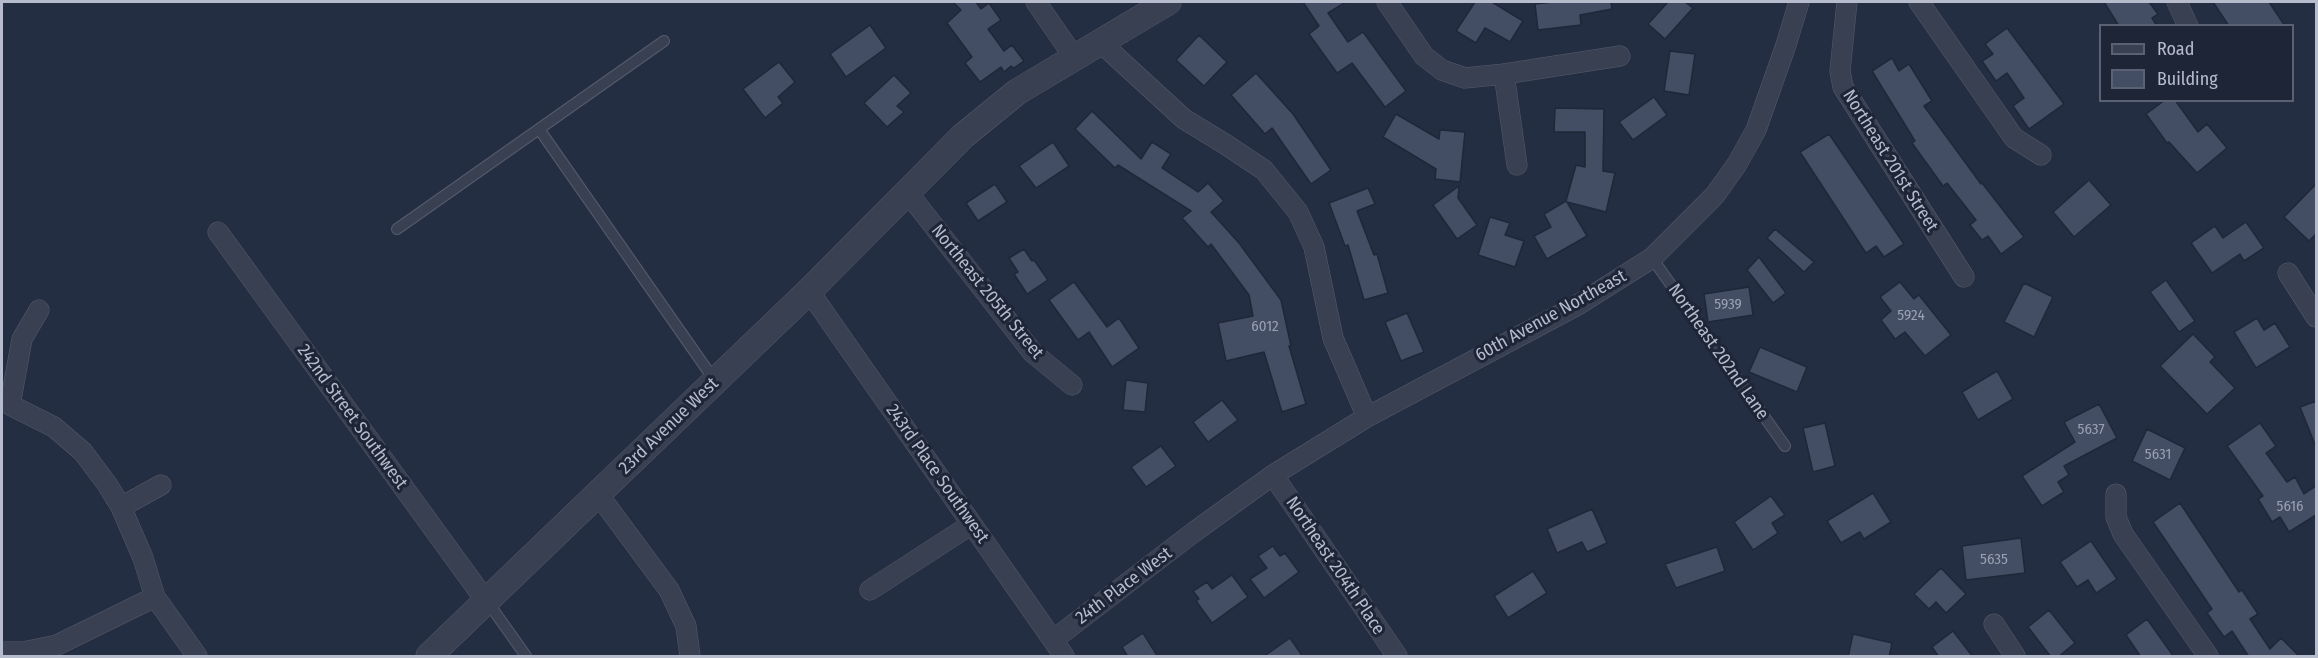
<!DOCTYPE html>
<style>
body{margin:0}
#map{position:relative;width:2318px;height:658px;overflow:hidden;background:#242e42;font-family:"Fira Sans Condensed",sans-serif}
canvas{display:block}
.frame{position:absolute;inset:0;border:3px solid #b6bccc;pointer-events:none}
.legend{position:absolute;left:2099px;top:24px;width:195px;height:78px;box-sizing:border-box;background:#1d2537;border:2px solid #5a6173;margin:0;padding:8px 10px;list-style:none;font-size:18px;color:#b6bccc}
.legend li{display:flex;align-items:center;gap:12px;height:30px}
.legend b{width:30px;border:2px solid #5a6173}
</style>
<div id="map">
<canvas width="2318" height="658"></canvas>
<div class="frame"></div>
<ul class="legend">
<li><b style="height:8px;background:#394052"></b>Road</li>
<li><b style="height:16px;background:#434d64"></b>Building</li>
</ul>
</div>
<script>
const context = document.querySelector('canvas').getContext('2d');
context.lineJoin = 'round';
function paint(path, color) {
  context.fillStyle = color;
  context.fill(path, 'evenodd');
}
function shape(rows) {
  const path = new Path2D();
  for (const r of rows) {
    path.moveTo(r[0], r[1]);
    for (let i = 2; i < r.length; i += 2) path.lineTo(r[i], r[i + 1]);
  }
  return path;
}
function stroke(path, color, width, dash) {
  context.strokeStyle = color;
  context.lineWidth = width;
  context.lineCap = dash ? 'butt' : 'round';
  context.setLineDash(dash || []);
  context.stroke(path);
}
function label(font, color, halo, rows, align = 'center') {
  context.font = font + ' "Fira Sans Condensed",sans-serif';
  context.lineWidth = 6;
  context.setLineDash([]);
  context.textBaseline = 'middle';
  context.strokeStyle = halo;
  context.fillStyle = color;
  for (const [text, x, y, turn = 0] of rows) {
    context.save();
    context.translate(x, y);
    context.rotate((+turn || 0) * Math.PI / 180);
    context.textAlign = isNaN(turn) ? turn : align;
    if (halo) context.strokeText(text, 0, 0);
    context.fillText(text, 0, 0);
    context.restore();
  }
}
const building = shape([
 [953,2,976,2,981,9,989,3,1001,20,988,29,1004,51,1012,45,1024,61,1014,68,1011,66,1004,72,1001,67,980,82,965,63,972,57,947,23,961,10,953,2],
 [1303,2,1346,2,1328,13,1348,42,1363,32,1406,91,1385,107,1352,63,1337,73,1309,34,1319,26,1303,2],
 [1475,2,1492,2,1523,21,1510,42,1485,28,1476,43,1456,31,1475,2],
 [1553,2,1611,2,1612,9,1580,15,1581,25,1538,30,1535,4,1553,2],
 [1668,2,1685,2,1693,8,1665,39,1648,24,1668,2],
 [2104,2,2149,2,2158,14,2152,18,2157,26,2119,26,2104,2],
 [2213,2,2269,2,2285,26,2229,26,2213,2],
 [870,25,886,48,846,77,830,54,870,25],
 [2007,28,2064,104,2029,129,2013,106,2024,98,2007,73,1996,81,1982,61,1993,54,1985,44,2007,28],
 [1199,35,1227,62,1204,86,1176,60,1199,35],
 [1670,51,1695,54,1689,95,1664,91,1670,51],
 [1892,58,1899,71,1909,64,1932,101,1924,106,1981,184,1982,183,2024,237,2001,254,1988,236,1982,240,1970,225,1976,220,1947,183,1943,186,1912,143,1915,141,1872,71,1892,58],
 [779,62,795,82,778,97,783,103,765,118,743,89,779,62],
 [1256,73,1293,114,1331,170,1311,184,1272,128,1265,134,1231,95,1256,73],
 [894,75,911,93,897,106,904,112,887,127,864,103,894,75],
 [1654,97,1667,115,1633,140,1619,122,1654,97],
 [2165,100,2175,100,2198,132,2207,124,2227,148,2197,173,2169,142,2167,143,2146,114,2165,100],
 [1555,108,1604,109,1603,171,1615,173,1606,212,1567,202,1587,236,1547,259,1534,236,1551,227,1544,214,1566,201,1576,165,1585,167,1585,132,1554,132,1555,108],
 [1092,111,1141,159,1152,142,1171,154,1162,168,1198,192,1208,183,1224,201,1211,212,1239,243,1281,300,1291,346,1289,346,1306,404,1282,412,1264,352,1226,361,1218,323,1253,316,1249,295,1211,244,1208,247,1182,218,1191,211,1118,165,1115,168,1075,129,1092,111],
 [1396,114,1439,139,1440,130,1465,132,1460,182,1435,179,1436,169,1383,137,1396,114],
 [1829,134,1904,244,1884,257,1876,246,1866,253,1800,152,1829,134],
 [1053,142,1069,166,1036,188,1019,166,1053,142],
 [2089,180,2111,205,2074,237,2053,212,2089,180],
 [995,184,1007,202,978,221,966,203,995,184],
 [2316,184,2316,234,2309,241,2284,217,2316,184],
 [1459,186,1458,198,1477,225,1457,239,1433,205,1459,186],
 [1368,188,1375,204,1357,211,1374,255,1377,254,1388,293,1364,300,1348,245,1345,246,1329,203,1368,188],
 [1490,217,1510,223,1505,235,1524,241,1515,267,1478,255,1490,217],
 [2246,222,2264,248,2244,261,2240,254,2212,273,2191,243,2215,226,2223,238,2246,222],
 [1775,229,1814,262,1804,272,1767,238,1775,229],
 [1024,249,1032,261,1034,260,1048,280,1027,294,1014,274,1018,272,1009,258,1024,249],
 [1759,257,1786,293,1773,303,1747,270,1759,257],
 [2166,280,2195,321,2179,332,2150,292,2166,280],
 [1074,282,1107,327,1119,318,1139,348,1112,367,1089,332,1078,340,1049,300,1074,282],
 [1900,282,1914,299,1919,295,1951,335,1925,356,1905,332,1895,339,1881,320,1891,311,1880,297,1900,282],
 [2024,283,2053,297,2034,337,2004,322,2024,283],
 [1749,287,1753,315,1708,322,1704,294,1749,287],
 [1407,313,1424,352,1401,361,1385,322,1407,313],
 [2257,318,2264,330,2275,323,2290,347,2256,368,2234,332,2257,318],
 [2193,334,2215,357,2210,362,2235,388,2207,414,2160,366,2193,334],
 [1760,347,1807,367,1797,392,1749,372,1760,347],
 [1997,371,2013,399,1978,420,1962,392,1997,371],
 [1126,380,1148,383,1145,412,1123,410,1126,380],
 [1222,400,1238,420,1208,442,1193,422,1222,400],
 [2316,401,2316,447,2300,407,2316,401],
 [2099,404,2117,438,2064,466,2069,475,2058,482,2064,492,2042,506,2022,476,2075,442,2064,422,2099,404],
 [1825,423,1835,466,1813,472,1803,428,1825,423],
 [2260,423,2276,446,2266,453,2287,482,2295,477,2304,494,2316,486,2316,515,2289,532,2280,517,2272,522,2258,499,2263,496,2227,446,2260,423],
 [2147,429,2185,448,2170,480,2132,461,2147,429],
 [1161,446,1176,466,1146,487,1131,467,1161,446],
 [1873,493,1891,522,1864,539,1860,532,1841,543,1827,521,1873,493],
 [1771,496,1785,515,1772,523,1778,533,1753,550,1734,522,1771,496],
 [2180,503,2239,592,2242,590,2258,614,2250,619,2270,649,2281,638,2300,657,2249,657,2232,631,2224,637,2207,613,2212,609,2153,522,2180,503],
 [1592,509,1607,543,1587,552,1582,542,1557,553,1547,529,1592,509],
 [2021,538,2025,573,1966,580,1962,546,2021,538],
 [2091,541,2117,579,2096,593,2088,580,2077,587,2060,562,2091,541],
 [1273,546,1280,556,1285,553,1299,572,1264,598,1250,579,1267,568,1258,556,1273,546],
 [1717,547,1725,571,1676,588,1665,564,1717,547],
 [1941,568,1966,594,1946,613,1936,602,1929,609,1914,594,1941,568],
 [1533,571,1547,593,1508,618,1494,596,1533,571],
 [1232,575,1248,597,1212,623,1196,601,1199,599,1193,591,1207,582,1212,589,1232,575],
 [2049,610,2075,643,2058,657,2051,657,2028,627,2049,610],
 [2147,619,2174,657,2141,657,2126,635,2147,619],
 [1953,631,1973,657,1939,657,1932,647,1953,631],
 [1143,633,1158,657,1128,657,1122,647,1143,633],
 [1853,634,1892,643,1889,657,1848,657,1853,634],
 [1290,638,1303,657,1263,657,1290,638]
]);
const service = shape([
 [539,129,715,381],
 [397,229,664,41],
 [1652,258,1785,446],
 [487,601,526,656]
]);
const minor = shape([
 [1036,2,1074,57],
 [1387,2,1424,56,1442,70,1465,78,1504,74,1517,165],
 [1847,2,1840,71,1843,87,1964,277],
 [1919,2,2014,138,2041,155],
 [2177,2,2188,26],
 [1099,41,1184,119,1225,144,1264,170,1298,212,1314,247,1333,338,1367,417],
 [1504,74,1620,56],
 [908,193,1033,353,1072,385],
 [218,232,486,601],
 [2288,273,2316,317],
 [809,291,1064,656],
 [39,310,22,339,10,405,54,427,83,452,107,484,121,507,143,558,155,597,197,656],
 [1273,475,1397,656],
 [598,494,669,590,686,626,690,656],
 [2116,494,2116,517,2123,534,2208,656],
 [121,507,161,485],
 [870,590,972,524],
 [1994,624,2015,656],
 [1053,640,1194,532,1273,475,1367,417,1576,306,1652,258,1715,195,1737,164,1756,130,1786,45,1799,2],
 [2,652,23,652,57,645,155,597]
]);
const tertiary = shape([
 [429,656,809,291,963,136,1017,92,1168,2]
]);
const numberNames = [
 ["5939",1728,305],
 ["5924",1911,316],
 ["6012",1265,327],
 ["5637",2091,430],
 ["5631",2158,455],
 ["5616",2290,507],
 ["5635",1994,560]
];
const streetNames = [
 ["Northeast 201st Street",1890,161,58],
 ["Northeast 205th Street",987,292,51],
 ["60th Avenue Northeast",1551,316,-29],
 ["Northeast 202nd Lane",1718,352,55],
 ["242nd Street Southwest",352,417,54],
 ["23rd Avenue West",669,426,-44],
 ["243rd Place Southwest",937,474,55],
 ["Northeast 204th Place",1335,566,56],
 ["24th Place West",1124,586,-37]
];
paint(building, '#434d64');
stroke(building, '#1f2739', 1.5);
stroke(service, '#545b6c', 12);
stroke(minor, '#545b6c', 21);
stroke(tertiary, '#545b6c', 27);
stroke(service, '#394052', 10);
stroke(minor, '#394052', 20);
stroke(tertiary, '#394052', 26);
label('15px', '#99a0b2', null, numberNames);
label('18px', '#b6bccc', '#1d2537', streetNames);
</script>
